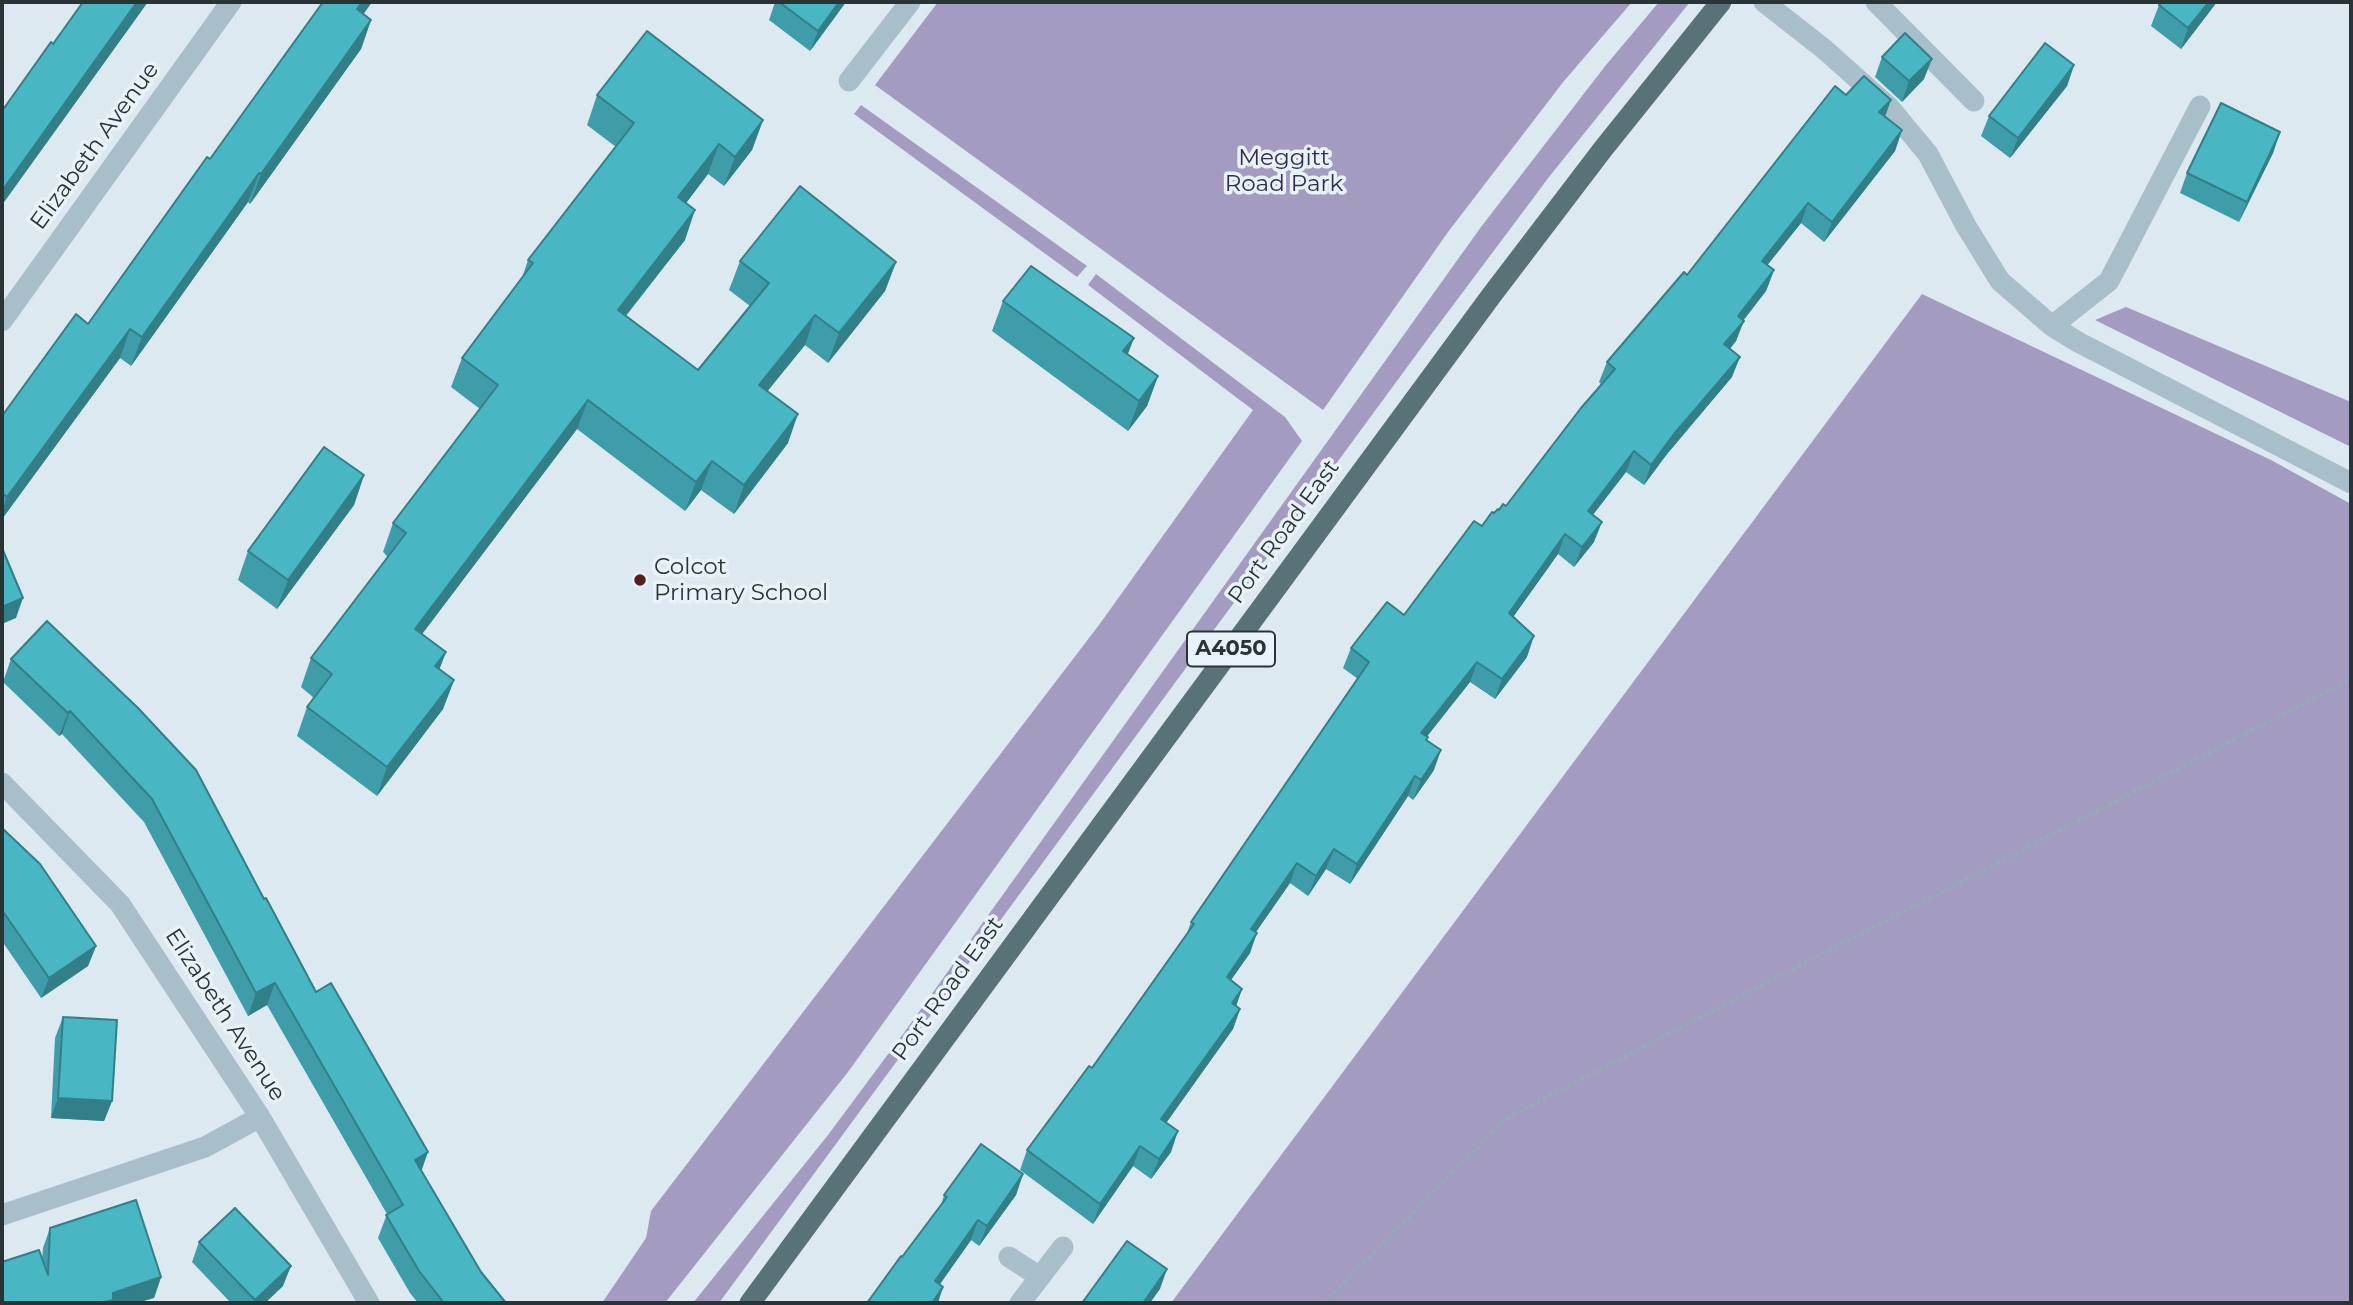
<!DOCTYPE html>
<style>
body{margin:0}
#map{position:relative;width:2353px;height:1305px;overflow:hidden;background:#dce9f1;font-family:Montserrat,sans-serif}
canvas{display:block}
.frame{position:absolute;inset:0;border:4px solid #283436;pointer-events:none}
</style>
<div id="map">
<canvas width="2353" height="1305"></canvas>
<div class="frame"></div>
</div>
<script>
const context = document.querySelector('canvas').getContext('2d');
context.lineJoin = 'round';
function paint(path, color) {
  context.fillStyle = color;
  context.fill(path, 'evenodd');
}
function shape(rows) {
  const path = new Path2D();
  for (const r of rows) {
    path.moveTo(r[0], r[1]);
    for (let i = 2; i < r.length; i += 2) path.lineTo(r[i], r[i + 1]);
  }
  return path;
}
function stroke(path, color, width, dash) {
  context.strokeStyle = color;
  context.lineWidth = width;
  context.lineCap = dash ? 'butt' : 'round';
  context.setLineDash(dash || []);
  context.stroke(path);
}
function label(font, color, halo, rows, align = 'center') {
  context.font = font + ' Montserrat,sans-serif';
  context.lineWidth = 7;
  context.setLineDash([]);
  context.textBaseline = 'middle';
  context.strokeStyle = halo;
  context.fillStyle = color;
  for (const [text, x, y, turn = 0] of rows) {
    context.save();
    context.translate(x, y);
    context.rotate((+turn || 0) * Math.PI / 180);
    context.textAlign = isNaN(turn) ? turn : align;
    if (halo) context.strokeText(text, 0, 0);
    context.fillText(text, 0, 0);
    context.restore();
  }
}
const green = shape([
 [938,2,1632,2,1564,81,1448,232,1323,410,875,85],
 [1659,2,1690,2,1549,177,1430,336,719,1303,693,1303,828,1135,906,1030,1481,227,1606,65],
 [861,105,1087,266,1077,277,854,114],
 [1096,274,1285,417,1302,441,848,1072,665,1303,602,1303,646,1238,651,1211,1099,625,1253,410,1088,285],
 [1922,294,2271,460,2351,504,2351,1303,1171,1303],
 [2126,307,2351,402,2351,447,2095,320]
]);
const path = shape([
 [1324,1303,1505,1119,2351,679]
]);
const minor = shape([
 [1764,2,1824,49,1889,107,1928,154,1966,226,2000,281,2052,326,2078,342,2351,483],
 [1876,2,1974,101],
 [849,81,910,2],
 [2,321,231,2],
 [2052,326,2109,281,2200,106],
 [2,783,120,904,260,1117,369,1303],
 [2,1215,205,1147,260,1117],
 [1009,1257,1040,1277],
 [1020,1303,1063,1247]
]);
const major = shape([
 [750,1303,1491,296,1603,149,1721,2]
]);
const wall = shape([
 [322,2,372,2,363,14,371,20,361,49,250,204,248,202,131,366,120,358,2,519,2,416,88,324,210,159,323,2],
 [775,2,846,2,810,51,769,20],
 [2217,2,2181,49,2151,26,2159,5],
 [1882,57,1924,79,1902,102,1875,77],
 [2074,65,2067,86,2010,158,1981,136,1989,116],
 [597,95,763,120,752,150,724,186,708,174,686,203,685,240,626,316,698,370,750,306,729,290,740,261,896,262,885,291,828,363,805,345,767,391,788,443,734,514,701,490,685,511,577,429,422,634,446,652,439,669,454,680,443,709,377,796,297,736,307,707,314,698,301,687,311,658,388,557,383,552,393,523,480,409,451,387,462,358,522,278,528,260,616,147,587,125],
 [1846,95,1891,100,1885,117,1902,130,1895,151,1824,242,1801,223,1767,265,1774,270,1766,291,1743,321,1736,341,1730,349,1732,377,1667,454,1644,485,1626,472,1593,515,1594,542,1574,567,1558,554,1513,617,1527,657,1495,699,1470,682,1426,737,1434,770,1413,800,1408,796,1350,884,1326,869,1308,896,1290,883,1256,932,1250,953,1231,980,1242,989,1236,1006,1240,1009,1233,1029,1166,1123,1171,1152,1151,1179,1133,1166,1093,1224,1020,1170,1027,1150,1092,1068,1186,936,1191,922,1358,679,1343,668,1351,648,1404,615,1482,526,1494,513,1506,506,1601,384,1599,382,1607,362,1687,275],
 [2280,132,2273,153,2239,222,2180,193,2187,173],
 [1003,301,1128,354,1158,376,1147,406,1128,431,992,331],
 [364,475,354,505,277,609,238,580,248,551],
 [47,621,264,899,316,992,481,1272,506,1303,418,1303,410,1293,378,1238,387,1214,267,1005,248,1016,144,822,62,734,59,736,3,682,11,659],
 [2,828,96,946,88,966,41,998,2,941],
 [63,1017,112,1101,104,1121,51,1118,55,1038],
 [1023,1174,1016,1195,979,1246,971,1240,940,1284,902,1257,941,1206,944,1195],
 [50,1228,161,1277,154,1298,2,1303,42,1260,43,1248],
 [199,1242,283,1286,265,1303,231,1303,192,1262]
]);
const shadedWall = shape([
 [137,2,148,2,2,205,2,191],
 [362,2,372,2,346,39,357,9],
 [839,2,846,2,810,51,818,31],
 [2209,2,2217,2,2181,49,2188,28],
 [371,20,361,49,250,204,261,174],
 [1932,59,1924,79,1902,102,1909,81],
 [2074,65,2067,86,2010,158,2018,138],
 [1891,100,1883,121,1879,112],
 [763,120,752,150,724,186,735,157],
 [1902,130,1895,151,1824,242,1832,222],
 [2280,132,2273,153,2239,222,2247,202],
 [719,144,708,174,668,227,678,197],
 [259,173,248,202,131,366,142,337],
 [1808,203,1801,223,1754,282,1762,261],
 [695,210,685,240,607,339,618,310],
 [896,262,885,291,828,363,839,333],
 [1774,270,1766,291,1731,336,1744,321,1736,341,1717,364,1724,344,1738,316],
 [815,315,805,345,749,414,759,385],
 [130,329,120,358,2,519,2,512,7,497],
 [1134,338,1123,367,1123,351],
 [1740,357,1732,377,1667,454,1644,485,1651,465,1674,434],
 [1158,376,1147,406,1128,431,1139,401],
 [588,400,577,429,404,658,415,629],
 [798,414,788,443,734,514,744,485],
 [1634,451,1626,472,1580,531,1588,511],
 [712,461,701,490,685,511,696,482],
 [364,475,354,505,277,609,288,580],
 [1602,522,1594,542,1574,567,1582,547],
 [1565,534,1558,554,1501,634,1509,613],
 [23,598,16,618,2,624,2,607],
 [1534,636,1527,657,1495,699,1502,679],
 [446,652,435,681,435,666],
 [1477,662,1470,682,1414,753,1421,733],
 [454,680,443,709,377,796,387,767],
 [70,711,62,734,59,736,68,713],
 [1441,750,1434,770,1413,800,1421,780],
 [1415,776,1408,796,1350,884,1357,864],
 [1334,849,1326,869,1308,896,1316,876],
 [1297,863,1290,883,1244,949,1251,929],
 [1257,933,1250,953,1219,997,1227,977],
 [96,946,88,966,41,998,49,978],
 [275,983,267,1005,248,1016,256,993],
 [1242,989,1235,1009,1232,1003],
 [1240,1009,1233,1029,1154,1140,1161,1119],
 [58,1098,112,1101,104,1121,51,1118],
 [1178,1131,1171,1152,1151,1179,1159,1159],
 [1140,1146,1133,1166,1093,1224,1100,1204],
 [428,1152,420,1175,415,1160],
 [1023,1174,1016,1195,979,1246,987,1226],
 [978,1220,971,1240,928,1301,935,1281],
 [291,1266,283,1286,265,1303,254,1303,255,1300],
 [1167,1269,1160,1289,1150,1303,1143,1303],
 [161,1277,154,1298,137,1303,101,1303,113,1293],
 [943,1287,938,1303,932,1303]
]);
const building = shape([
 [83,2,137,2,2,191,2,111,51,42,53,44,83,2],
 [323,2,362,2,357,9,371,20,261,174,259,173,142,337,130,329,7,497,2,493,2,416,76,314,88,324,207,157,210,159,323,2],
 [779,2,839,2,818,31,779,2],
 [2162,2,2209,2,2188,28,2159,5,2162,2],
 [647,31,763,120,735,157,719,144,678,197,695,210,618,310,698,370,769,283,740,261,800,186,896,262,839,333,815,315,759,385,798,414,744,485,712,461,696,482,588,400,415,629,446,652,435,666,454,680,387,767,307,707,332,674,311,658,406,533,393,523,498,385,462,358,533,263,528,260,634,123,597,95,647,31],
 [1905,33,1932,59,1909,81,1882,57,1905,33],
 [2045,43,2074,65,2018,138,1989,116,2045,43],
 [1864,76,1891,100,1879,112,1902,130,1832,222,1808,203,1762,261,1774,270,1738,316,1744,321,1724,344,1740,357,1674,434,1651,465,1634,451,1588,511,1602,522,1582,547,1565,534,1509,613,1534,636,1502,679,1477,662,1421,733,1428,737,1426,740,1441,750,1421,780,1415,776,1357,864,1334,849,1316,876,1297,863,1251,929,1257,933,1227,977,1242,989,1232,1003,1240,1009,1161,1119,1178,1131,1159,1159,1140,1146,1100,1204,1027,1150,1089,1066,1092,1068,1194,924,1191,922,1369,662,1351,648,1387,602,1404,615,1474,521,1482,526,1492,512,1494,513,1498,509,1499,510,1503,504,1506,506,1581,408,1615,369,1607,362,1684,272,1687,275,1835,86,1846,95,1864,76],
 [2221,103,2280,132,2247,202,2187,173,2221,103],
 [1031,266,1134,338,1123,351,1158,376,1139,401,1003,301,1031,266],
 [324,447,364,475,288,580,248,551,324,447],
 [2,548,23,598,2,607,2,548],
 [47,621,138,708,196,770,264,899,266,898,316,992,331,983,428,1152,415,1160,481,1272,506,1303,444,1303,419,1271,386,1215,403,1205,275,983,256,993,152,799,70,711,68,713,11,659,47,621],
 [2,828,40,864,96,946,49,978,2,910,2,828],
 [63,1017,117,1020,112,1101,58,1098,63,1017],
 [981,1144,1023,1174,987,1226,978,1220,935,1281,943,1287,932,1303,867,1303,901,1256,902,1257,947,1197,944,1195,981,1144],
 [136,1200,161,1277,113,1293,113,1300,101,1303,2,1303,2,1262,39,1250,48,1275,50,1228,136,1200],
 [235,1208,291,1266,255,1300,199,1242,235,1208],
 [1127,1241,1167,1269,1143,1303,1082,1303,1127,1241]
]);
const markers = [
 [640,580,7,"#571e22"]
];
const shields = [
 [1231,649,88]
];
const shieldNames = [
 ["A4050",1231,649]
];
const streetNames = [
 ["Elizabeth Avenue",95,146,-54],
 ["Port Road East",1284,532,-54],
 ["Port Road East",948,989,-54],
 ["Elizabeth Avenue",225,1015,57]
];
const parkNames = [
 ["Meggitt",1284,158],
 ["Road Park",1284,184]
];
const poiNames = [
 ["Colcot",654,567],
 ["Primary School",654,593]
];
paint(green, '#a39cc0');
stroke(path, '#92abb5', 4.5, [3.5, 3.5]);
stroke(minor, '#a8bec9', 21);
stroke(major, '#597278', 21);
paint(wall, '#3e9da8');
paint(shadedWall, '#327f88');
paint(building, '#48b6c3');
stroke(building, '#327f88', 2);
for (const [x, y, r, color] of markers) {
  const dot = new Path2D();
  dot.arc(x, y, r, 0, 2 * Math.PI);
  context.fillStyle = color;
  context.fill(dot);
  stroke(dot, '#e8f2f9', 2.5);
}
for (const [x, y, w] of shields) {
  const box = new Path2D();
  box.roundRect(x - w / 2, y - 17.5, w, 35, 5);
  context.fillStyle = '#e8f2f9';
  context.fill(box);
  stroke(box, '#283436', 2);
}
label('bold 21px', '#283436', null, shieldNames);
label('23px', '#283436', '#e8f2f9', streetNames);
label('23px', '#352c54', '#e8f2f9', parkNames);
label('23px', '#283436', '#e8f2f9', poiNames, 'left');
</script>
